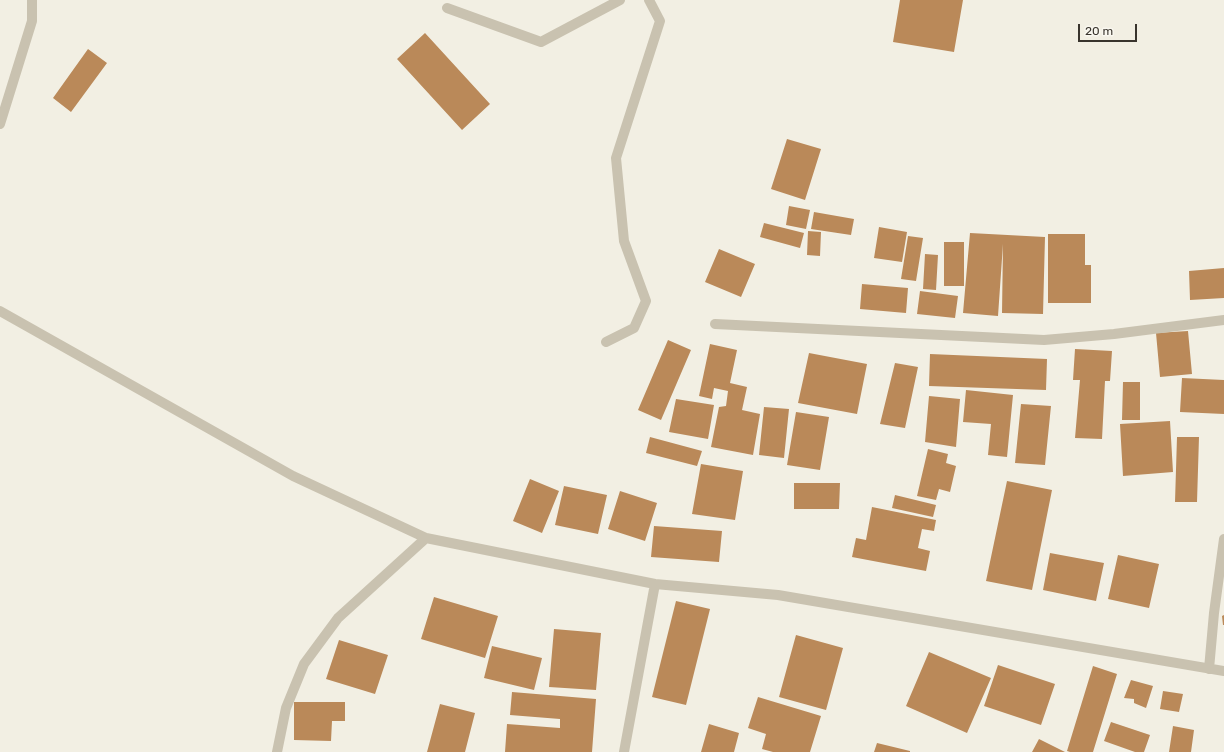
<!DOCTYPE html>
<style>
body{margin:0}
#map{position:relative;width:1224px;height:752px;overflow:hidden;background:#f2efe3;font-family:Rubik,sans-serif}
canvas{display:block}
.scale{position:absolute;left:1078px;top:24px;width:59px;height:18px;box-sizing:border-box;border:2px solid #39342d;border-top:0;padding-left:5px;font-size:12px;line-height:14px;white-space:nowrap;color:#39342d;-webkit-text-stroke:3px #f9f7ef;paint-order:stroke}
</style>
<div id="map">
<canvas width="1224" height="752"></canvas>
<div class="scale">20 m</div>
</div>
<script>
const context = document.querySelector('canvas').getContext('2d');
context.lineJoin = 'round';
function paint(path, color) {
  context.fillStyle = color;
  context.fill(path, 'evenodd');
}
function shape(rows) {
  const path = new Path2D();
  for (const r of rows) {
    path.moveTo(r[0], r[1]);
    for (let i = 2; i < r.length; i += 2) path.lineTo(r[i], r[i + 1]);
  }
  return path;
}
function stroke(path, color, width, dash) {
  context.strokeStyle = color;
  context.lineWidth = width;
  context.lineCap = dash ? 'butt' : 'round';
  context.setLineDash(dash || []);
  context.stroke(path);
}
const building = shape([
 [900,0,963,0,954,52,893,42],
 [425,33,490,104,462,130,397,59],
 [88,49,107,63,71,112,53,98],
 [787,139,821,149,805,200,771,189],
 [789,206,810,210,806,229,786,225],
 [814,212,854,219,851,235,811,229],
 [764,223,804,233,800,248,760,237],
 [879,227,907,232,902,262,874,258],
 [808,231,821,232,820,256,807,255],
 [970,233,1045,237,1043,314,1002,313,1003,244,998,316,963,313],
 [1048,234,1085,234,1085,265,1091,265,1091,303,1048,303],
 [908,236,923,238,916,281,901,279],
 [944,242,964,242,964,286,944,286],
 [719,249,755,264,741,297,705,282],
 [925,254,938,255,936,290,923,289],
 [1224,268,1224,298,1190,300,1189,271],
 [862,284,908,288,906,313,860,309],
 [920,291,958,296,955,318,917,314],
 [1188,331,1192,374,1160,377,1156,333],
 [668,340,691,350,661,420,638,410],
 [710,344,737,350,730,383,747,387,742,410,760,414,753,455,711,447,719,407,726,406,728,391,714,388,712,399,699,396],
 [1075,349,1112,351,1110,381,1105,381,1102,439,1075,438,1080,380,1073,380],
 [809,353,867,364,857,414,798,403],
 [930,354,1047,359,1046,390,929,386],
 [895,363,918,367,905,428,880,424],
 [1182,378,1224,380,1224,414,1180,412],
 [1123,382,1140,382,1140,420,1122,420],
 [966,390,1013,395,1007,457,988,455,991,424,963,422],
 [929,396,960,399,956,447,925,442],
 [676,399,714,405,708,439,669,432],
 [1021,404,1051,406,1045,465,1015,463],
 [764,407,789,409,784,458,759,455],
 [796,412,829,417,820,470,787,465],
 [1170,421,1173,472,1123,476,1120,424],
 [650,437,702,451,697,466,646,453],
 [1177,437,1199,437,1197,502,1175,502],
 [928,449,948,454,946,463,956,466,950,492,939,489,936,500,917,496],
 [701,464,743,471,735,520,692,514],
 [530,479,559,491,542,533,513,521],
 [1007,481,1052,490,1032,590,986,581],
 [794,483,840,483,839,509,794,509],
 [564,486,607,495,598,534,555,525],
 [620,491,657,503,645,541,608,529],
 [895,495,936,505,933,517,892,508],
 [872,507,936,520,934,531,922,529,918,548,930,551,926,571,852,557,856,538,866,540],
 [654,526,722,531,719,562,651,557],
 [1050,553,1104,563,1096,601,1043,590],
 [1118,555,1159,564,1149,608,1108,599],
 [434,597,498,616,485,658,421,639],
 [676,601,710,609,686,705,652,697],
 [1224,615,1224,625,1223,625,1222,616],
 [554,629,601,633,596,690,549,687],
 [796,635,843,648,826,710,779,697],
 [339,640,388,655,375,694,326,679],
 [492,646,542,658,534,690,484,678],
 [929,652,991,678,967,733,906,706],
 [998,665,1055,684,1041,725,984,706],
 [1093,666,1117,674,1093,752,1070,752,1067,751],
 [1131,680,1153,686,1146,708,1134,703,1134,699,1124,698],
 [1163,691,1183,694,1179,712,1160,709],
 [512,692,596,699,592,752,505,752,507,724,560,728,560,719,510,715],
 [758,697,821,716,810,752,773,752,762,749,766,734,748,728],
 [294,702,345,702,345,721,332,721,331,741,294,740],
 [440,704,475,713,465,752,427,752],
 [1111,722,1150,735,1144,752,1135,752,1104,741],
 [709,724,739,733,734,752,701,752],
 [1173,726,1194,730,1191,752,1169,752],
 [1039,739,1065,752,1032,752],
 [877,743,910,751,910,752,874,752]
]);
const minor = shape([
 [447,8,541,42,620,0],
 [0,124,32,21,32,0],
 [0,311,293,476,426,538,655,584,778,595,1224,671],
 [715,324,1044,340,1114,334,1224,320],
 [606,342,634,328,646,301,624,241,616,158,660,21,649,0],
 [1209,669,1214,613,1224,539],
 [277,752,286,708,304,664,338,618,426,538],
 [624,752,655,584]
]);
paint(building, '#ba8959');
stroke(minor, '#c9c2b0', 10);
</script>
